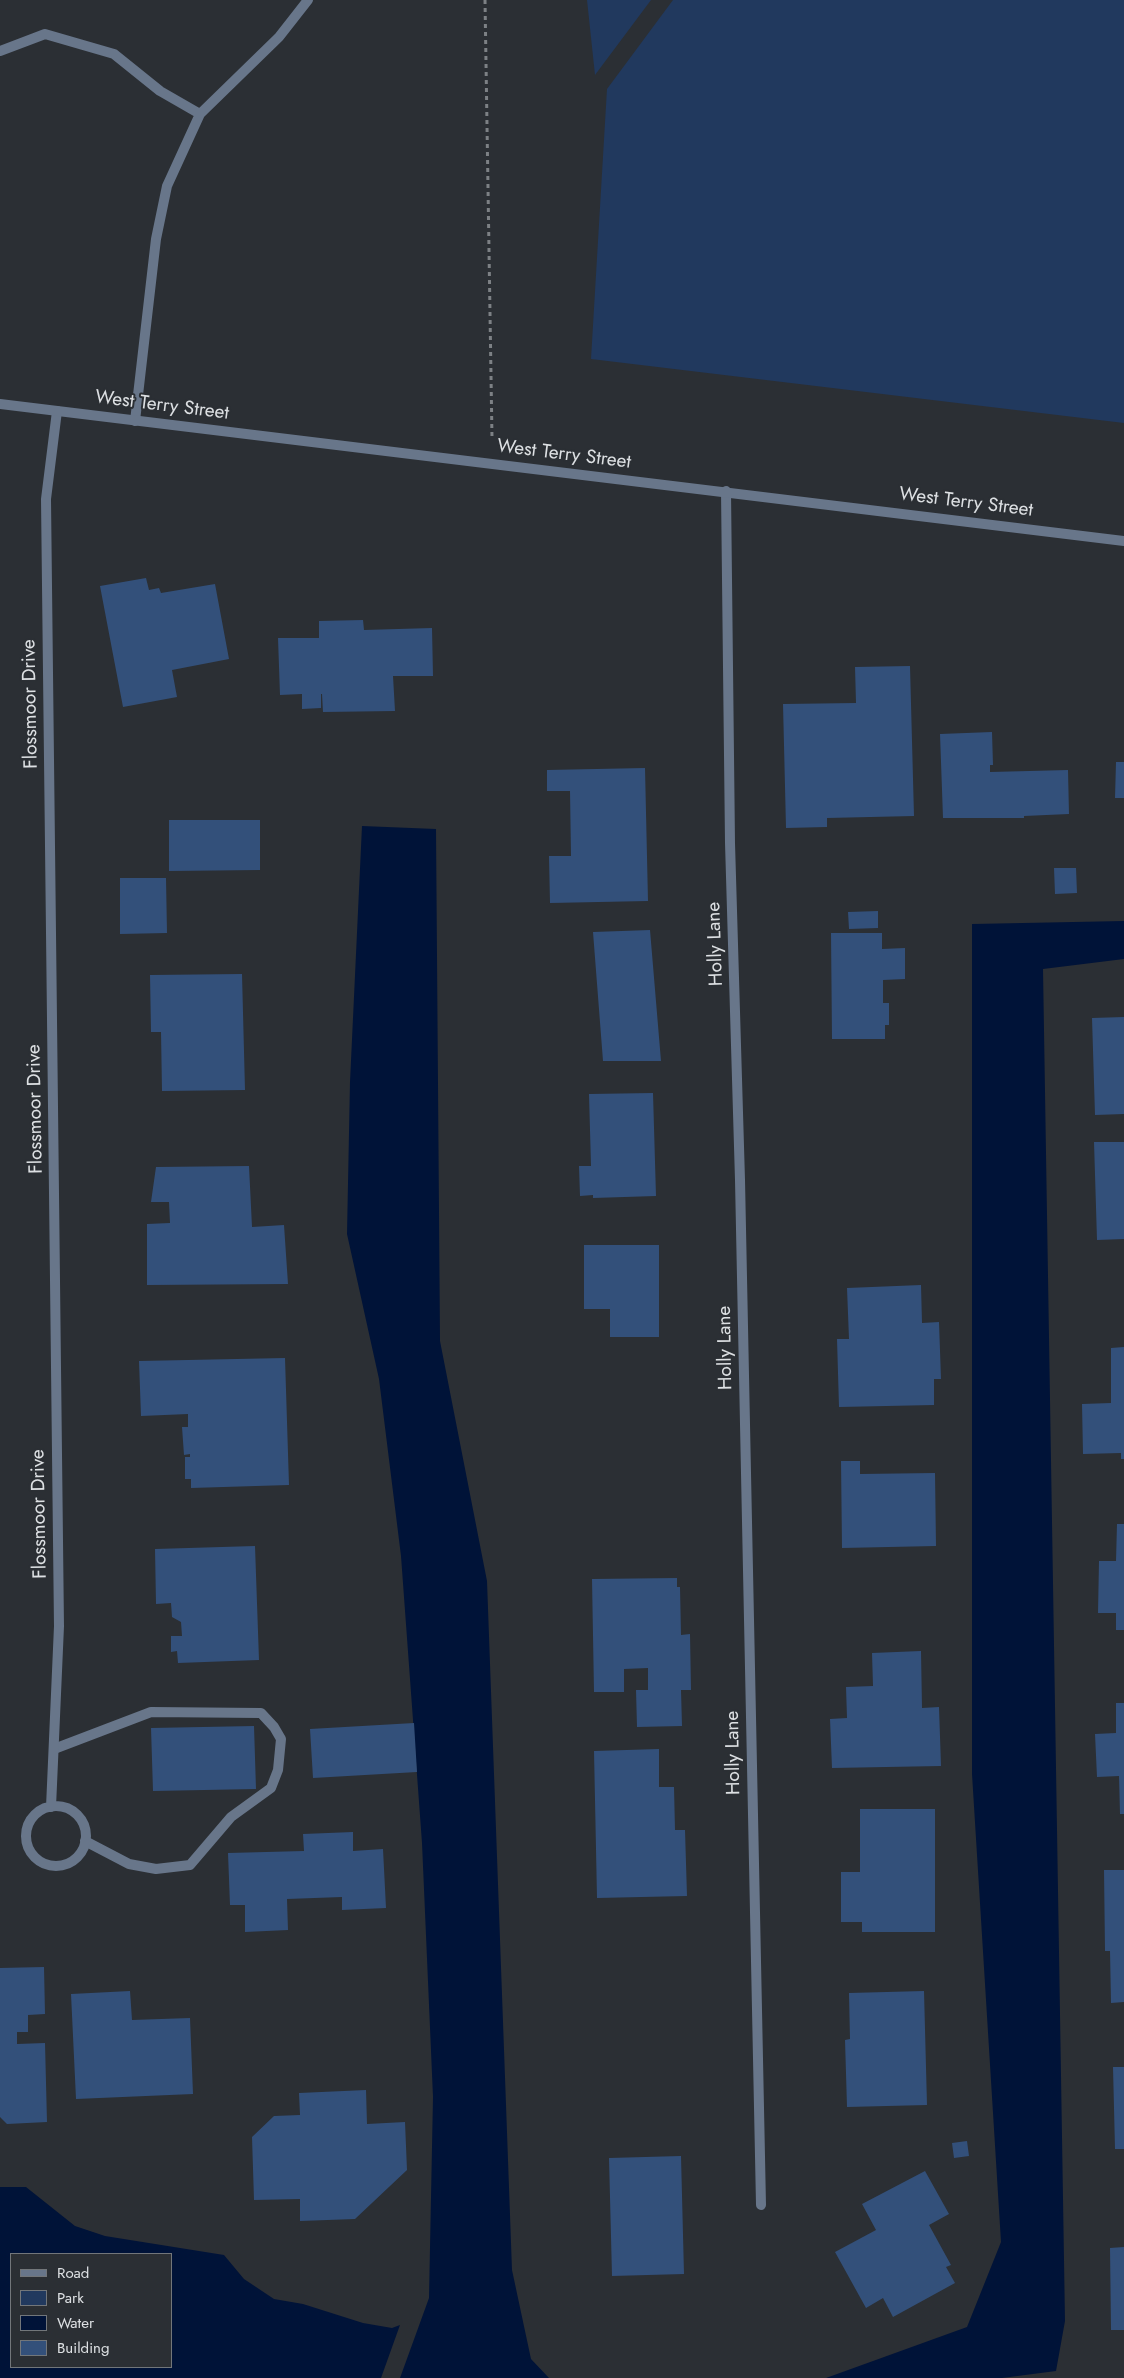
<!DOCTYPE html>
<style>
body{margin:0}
#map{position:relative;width:1124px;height:2378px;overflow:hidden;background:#2b2f34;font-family:Jost,sans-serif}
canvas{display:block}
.legend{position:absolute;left:10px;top:2253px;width:162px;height:115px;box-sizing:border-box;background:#2b2f34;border:1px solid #72767a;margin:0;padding:6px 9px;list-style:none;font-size:15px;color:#dde0e3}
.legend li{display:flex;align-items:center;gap:10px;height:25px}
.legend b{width:25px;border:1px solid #72767a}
</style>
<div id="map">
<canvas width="1124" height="2378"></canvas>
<ul class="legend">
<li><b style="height:6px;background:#68768a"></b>Road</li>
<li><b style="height:14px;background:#21395e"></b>Park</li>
<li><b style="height:14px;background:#001338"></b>Water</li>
<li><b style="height:14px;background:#33507a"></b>Building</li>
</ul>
</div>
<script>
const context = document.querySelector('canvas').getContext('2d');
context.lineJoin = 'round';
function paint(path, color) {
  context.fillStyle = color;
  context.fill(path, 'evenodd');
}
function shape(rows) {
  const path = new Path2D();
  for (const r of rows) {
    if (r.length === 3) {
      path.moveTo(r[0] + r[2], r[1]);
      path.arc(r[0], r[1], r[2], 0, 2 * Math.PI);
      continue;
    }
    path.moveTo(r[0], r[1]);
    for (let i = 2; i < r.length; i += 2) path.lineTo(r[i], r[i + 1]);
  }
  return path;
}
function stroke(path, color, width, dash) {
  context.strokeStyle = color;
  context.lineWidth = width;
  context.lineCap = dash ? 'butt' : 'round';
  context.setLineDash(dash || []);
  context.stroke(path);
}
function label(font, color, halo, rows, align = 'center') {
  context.font = font + ' Jost,sans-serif';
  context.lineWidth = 4;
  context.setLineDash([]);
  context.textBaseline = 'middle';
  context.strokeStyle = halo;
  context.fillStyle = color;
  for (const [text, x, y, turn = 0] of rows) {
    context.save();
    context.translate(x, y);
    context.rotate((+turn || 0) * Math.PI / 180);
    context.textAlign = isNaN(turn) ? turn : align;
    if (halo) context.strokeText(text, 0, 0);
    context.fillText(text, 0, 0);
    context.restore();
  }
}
const green = shape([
 [587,0,651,0,595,75],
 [673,0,1124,0,1124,423,591,359,607,89]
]);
const water = shape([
 [362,826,436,829,440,1341,487,1581,512,2270,531,2359,549,2378,400,2378,429,2298,433,2097,422,1843,401,1556,379,1379,347,1234,350,1082],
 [1124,921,1124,959,1043,969,1065,2321,1056,2371,1002,2378,826,2378,967,2327,1001,2242,972,1774,972,924],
 [0,2187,26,2187,75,2226,105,2236,224,2255,244,2279,274,2299,303,2304,363,2323,392,2328,400,2325,381,2378,0,2378],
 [11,2254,171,2254,171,2367,11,2367]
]);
const building = shape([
 [146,578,149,590,159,588,161,593,215,584,229,659,172,670,177,697,123,707,100,586],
 [363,620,364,630,432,628,433,676,393,676,395,711,323,712,322,694,321,694,321,708,302,709,302,694,280,695,278,638,319,638,319,621],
 [910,666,914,816,827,818,827,827,786,828,783,704,856,703,855,667],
 [992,732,993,765,990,765,990,772,1068,770,1069,814,1024,816,1024,818,943,818,940,734],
 [1116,762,1124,762,1124,798,1115,798],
 [645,768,648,901,550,903,549,856,571,856,570,791,547,791,547,770],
 [169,820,260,820,260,870,169,871],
 [1054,868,1076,868,1077,893,1055,894],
 [120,878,166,878,167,933,120,934],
 [878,911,878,928,849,929,848,912],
 [650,930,661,1061,603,1061,593,932],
 [831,933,882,933,882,949,905,948,905,979,883,980,883,1003,889,1003,889,1025,885,1025,885,1039,832,1039],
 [242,974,245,1090,162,1091,161,1032,151,1032,150,975],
 [1124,1017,1124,1114,1095,1115,1092,1018],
 [653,1093,656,1196,593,1198,593,1195,580,1196,579,1166,591,1166,589,1094],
 [1094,1142,1124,1142,1124,1239,1097,1240],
 [249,1166,252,1227,284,1225,288,1284,147,1285,147,1224,170,1223,169,1202,151,1202,156,1167],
 [584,1245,659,1245,659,1337,610,1337,610,1309,584,1309],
 [921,1285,922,1323,939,1322,941,1379,934,1379,934,1405,839,1407,837,1339,849,1339,847,1288],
 [1124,1347,1124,1459,1121,1459,1121,1453,1083,1454,1082,1404,1111,1403,1111,1348],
 [285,1358,289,1485,191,1488,191,1479,185,1479,185,1457,190,1457,190,1454,184,1455,182,1427,188,1427,188,1414,141,1416,139,1361],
 [841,1461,860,1461,860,1474,935,1473,936,1546,842,1548],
 [1117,1524,1124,1524,1124,1630,1116,1630,1116,1613,1098,1613,1099,1561,1116,1561],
 [255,1546,259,1660,178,1663,177,1651,171,1652,171,1636,182,1636,181,1622,172,1617,171,1603,156,1604,155,1549],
 [677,1578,677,1587,680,1587,681,1635,690,1634,691,1690,681,1690,682,1726,637,1727,636,1690,648,1690,648,1668,624,1669,624,1692,594,1692,592,1579],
 [921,1651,922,1708,939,1707,941,1766,832,1768,830,1719,847,1718,846,1687,873,1686,872,1653],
 [1116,1703,1124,1703,1124,1814,1120,1814,1119,1776,1097,1777,1095,1734,1116,1733],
 [414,1723,417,1772,313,1778,310,1729],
 [254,1726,256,1789,153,1791,151,1728],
 [659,1749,659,1787,674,1787,675,1830,685,1830,687,1896,597,1898,594,1751],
 [860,1809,935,1809,935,1932,862,1932,862,1922,841,1922,841,1872,860,1872],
 [353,1832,353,1851,383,1849,386,1908,342,1910,342,1897,287,1899,288,1930,245,1932,245,1905,230,1905,228,1853,304,1851,303,1834],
 [1104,1870,1124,1870,1124,2002,1111,2003,1110,1951,1105,1951],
 [44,1967,45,2014,28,2015,28,2032,17,2032,17,2044,45,2043,47,2122,7,2124,0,2117,0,1968],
 [130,1991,132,2020,190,2018,193,2094,76,2099,71,1994],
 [924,1991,927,2105,847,2107,845,2040,850,2039,849,1993],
 [1113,2067,1124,2067,1124,2149,1115,2149],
 [366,2090,367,2124,405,2122,407,2170,355,2219,300,2221,300,2199,254,2200,252,2137,274,2116,300,2115,299,2093],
 [967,2141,969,2156,954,2158,952,2143],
 [681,2156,684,2274,612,2276,609,2158],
 [925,2171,949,2214,929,2225,951,2265,946,2267,955,2283,893,2317,883,2298,866,2308,835,2252,876,2230,862,2204],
 [1124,2247,1124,2330,1111,2330,1110,2248]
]);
const path = shape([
 [485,0,492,438]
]);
const service = shape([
 [54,1749,151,1712,261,1713,274,1727,281,1739,278,1770,271,1788,231,1817,190,1865,156,1869,129,1864,85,1841]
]);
const minor = shape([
 [0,51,45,34,114,54,160,91,200,114],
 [135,421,156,239,167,186,200,114,279,37,308,0],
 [726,491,730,843,740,1180,761,2205],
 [56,1836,30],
 [51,1807,59,1626,46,499,57,411]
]);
const tertiary = shape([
 [0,404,1124,541]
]);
const streetNames = [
 ["West Terry Street",162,406,7],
 ["West Terry Street",564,455,7],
 ["West Terry Street",966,503,7],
 ["Flossmoor Drive",31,704,-91],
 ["Holly Lane",716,944,-92],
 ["Flossmoor Drive",36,1109,-91],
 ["Holly Lane",726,1348,-91],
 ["Flossmoor Drive",40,1514,-91],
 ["Holly Lane",734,1753,-91]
];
paint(green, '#21395e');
paint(water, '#001338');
paint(building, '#33507a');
stroke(path, '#7d8185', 3, [4, 4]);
stroke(service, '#68768a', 10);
stroke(minor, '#68768a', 10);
stroke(tertiary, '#68768a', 10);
label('19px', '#dde0e3', '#2b2f34', streetNames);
</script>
